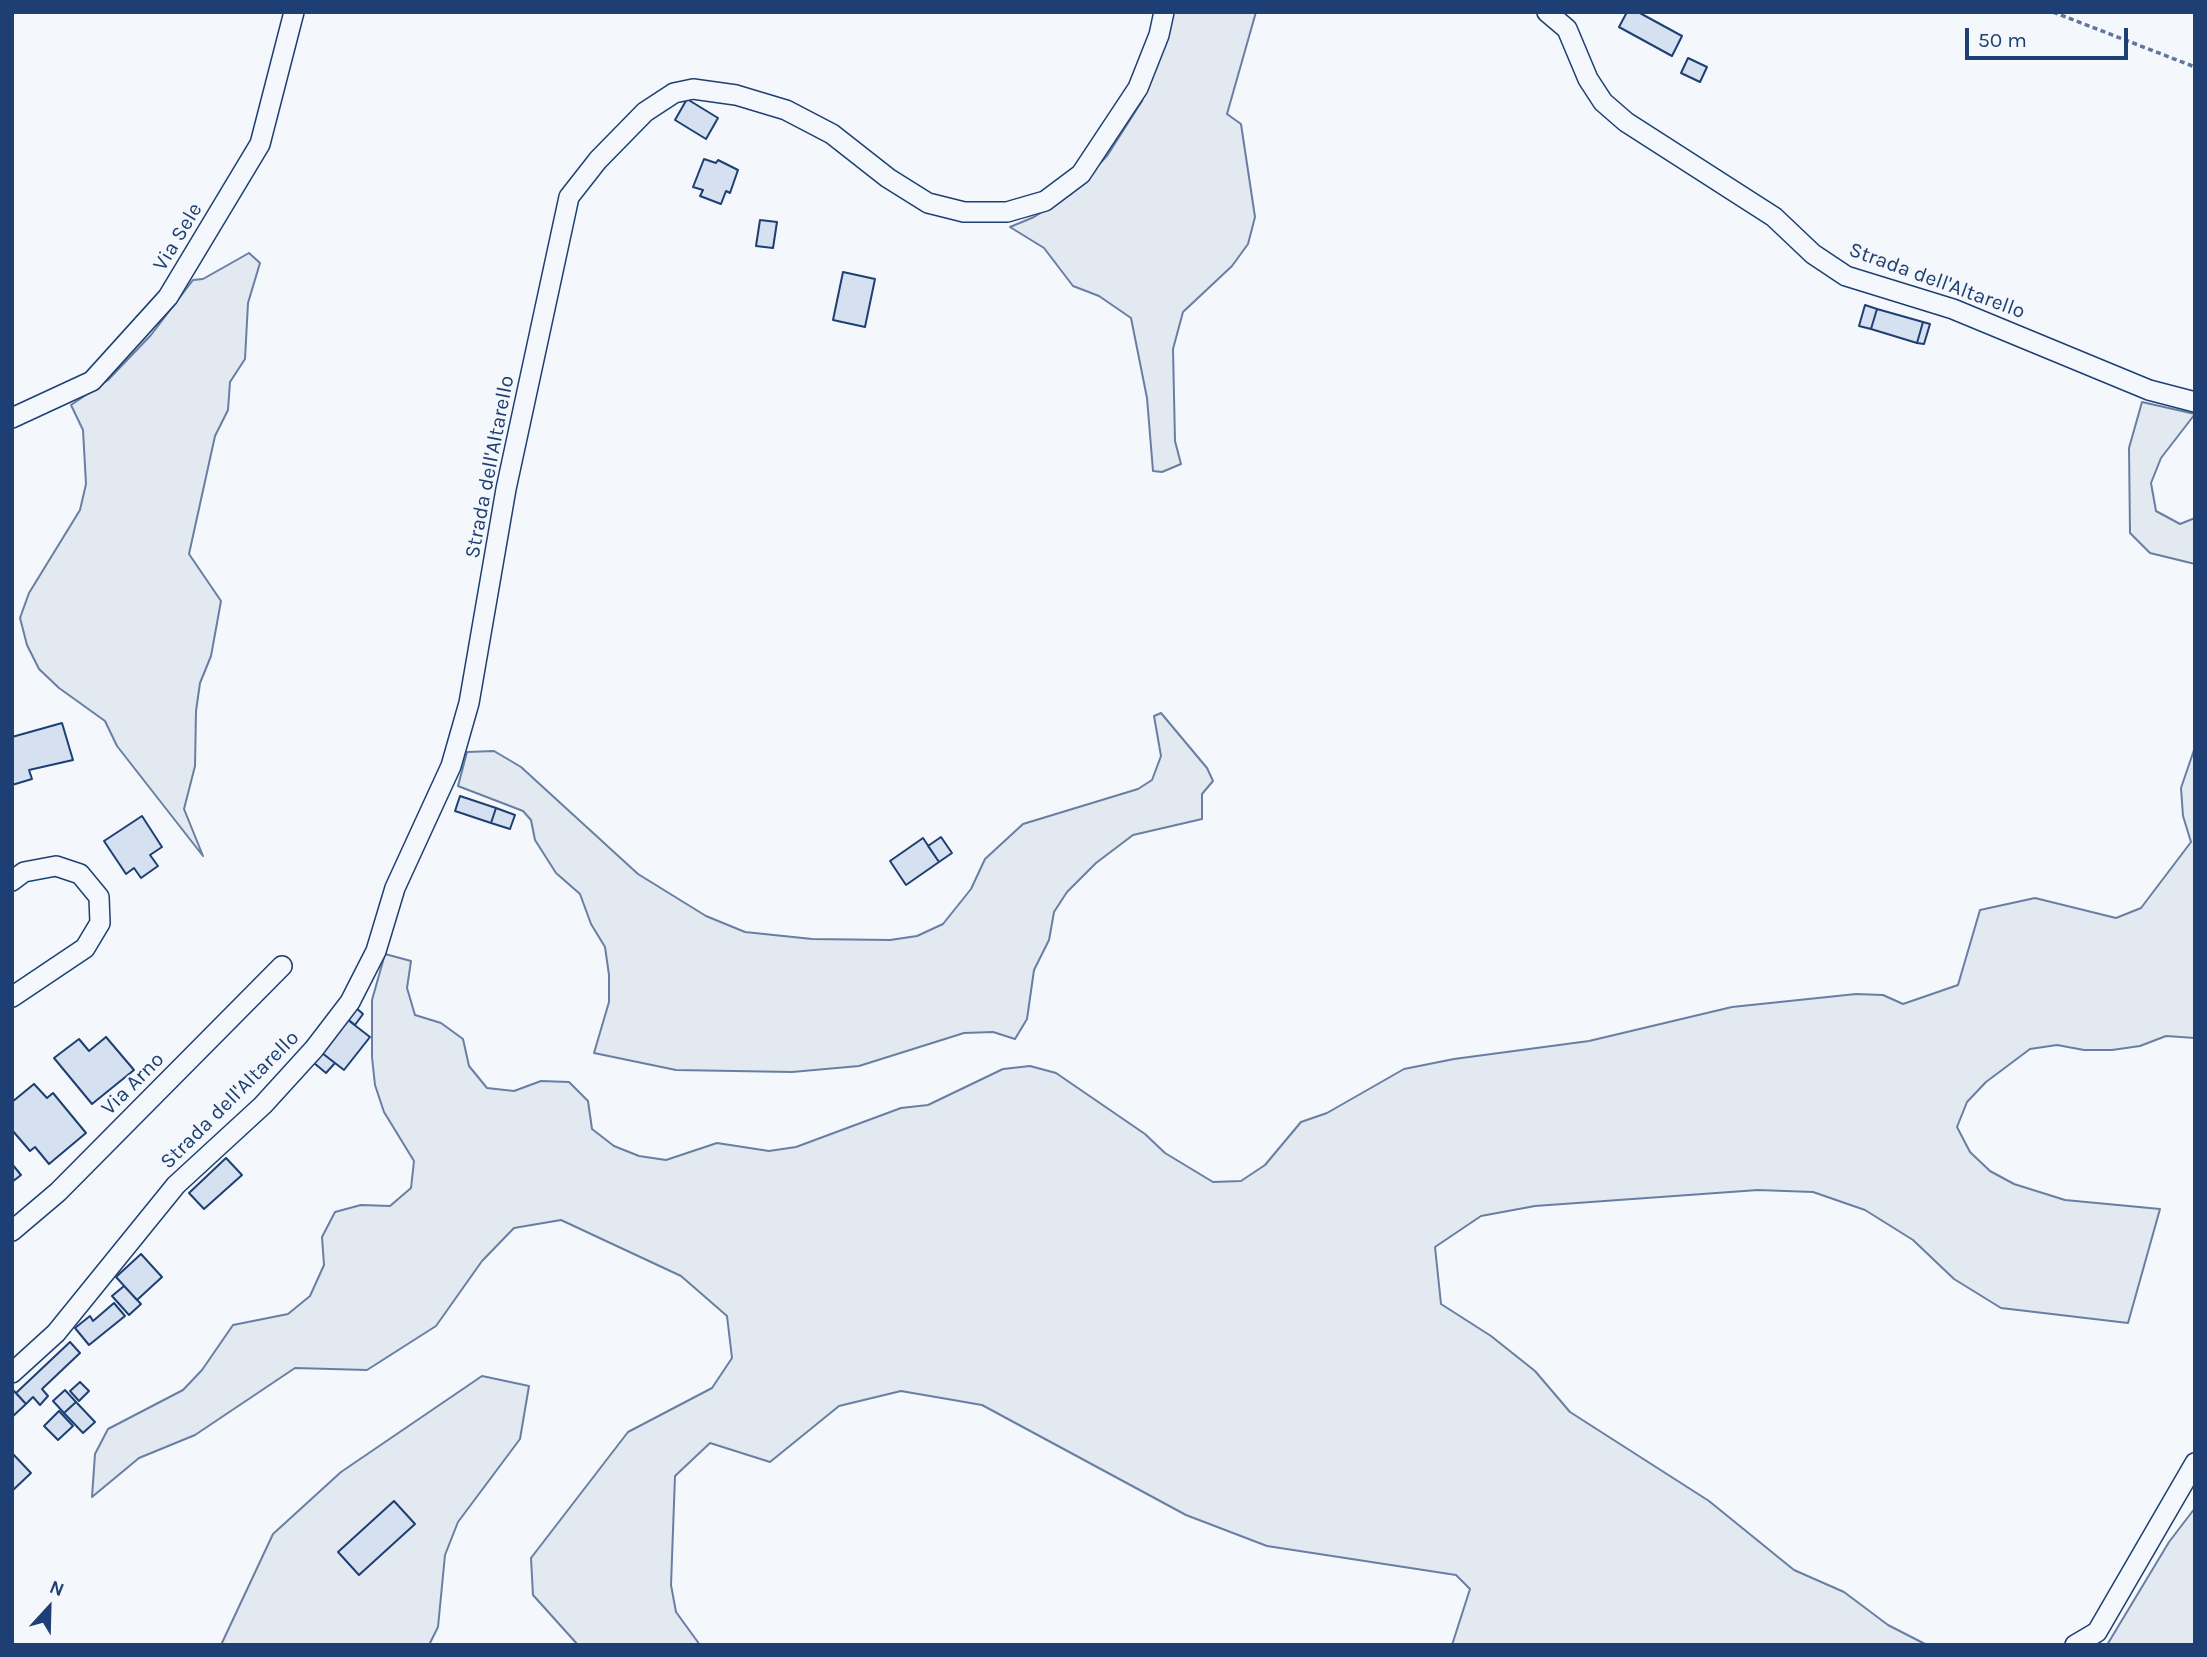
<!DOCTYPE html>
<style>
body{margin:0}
#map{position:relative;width:2207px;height:1657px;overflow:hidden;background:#f4f7fb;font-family:Karla,sans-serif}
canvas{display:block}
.frame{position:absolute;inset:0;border:14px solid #1d3f73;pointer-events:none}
.north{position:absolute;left:14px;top:1573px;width:70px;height:70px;-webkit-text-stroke:5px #f4f7fb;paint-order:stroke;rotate:22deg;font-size:19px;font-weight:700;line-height:28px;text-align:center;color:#1d3f73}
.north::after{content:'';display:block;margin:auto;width:24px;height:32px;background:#1d3f73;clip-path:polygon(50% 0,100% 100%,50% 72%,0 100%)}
.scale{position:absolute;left:1965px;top:28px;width:163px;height:32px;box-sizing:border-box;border:4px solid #1d3f73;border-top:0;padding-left:9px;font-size:21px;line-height:24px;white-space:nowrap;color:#1d3f73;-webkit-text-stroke:5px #f4f7fb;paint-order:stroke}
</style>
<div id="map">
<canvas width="2207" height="1657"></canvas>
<div class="frame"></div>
<div class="north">N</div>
<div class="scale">50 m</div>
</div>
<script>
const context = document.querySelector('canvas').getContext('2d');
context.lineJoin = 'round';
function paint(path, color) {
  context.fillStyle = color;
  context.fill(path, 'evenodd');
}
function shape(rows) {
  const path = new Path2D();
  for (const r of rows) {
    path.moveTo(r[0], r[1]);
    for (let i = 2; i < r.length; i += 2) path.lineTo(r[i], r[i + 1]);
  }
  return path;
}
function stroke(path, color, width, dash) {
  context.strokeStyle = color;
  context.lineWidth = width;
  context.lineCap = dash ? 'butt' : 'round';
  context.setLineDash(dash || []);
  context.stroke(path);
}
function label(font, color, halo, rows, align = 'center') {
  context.font = font + ' Karla,sans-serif';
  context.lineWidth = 5;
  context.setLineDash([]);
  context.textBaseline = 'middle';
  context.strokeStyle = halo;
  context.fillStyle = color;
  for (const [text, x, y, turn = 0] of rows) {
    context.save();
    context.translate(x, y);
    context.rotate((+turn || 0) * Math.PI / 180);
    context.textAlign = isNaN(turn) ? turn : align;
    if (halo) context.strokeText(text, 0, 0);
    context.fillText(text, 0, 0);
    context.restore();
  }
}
const green = shape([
 [1172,12,1256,12,1227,114,1241,124,1255,217,1248,244,1232,266,1183,312,1173,349,1175,441,1181,464,1162,472,1153,471,1147,398,1131,318,1099,296,1073,286,1044,248,1010,227,1034,217,1071,194,1107,156,1142,101,1172,12],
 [249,253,260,263,248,303,245,359,230,382,228,410,215,436,189,554,221,601,211,656,200,683,196,711,195,766,184,809,203,856,117,746,105,721,59,688,39,669,27,645,20,618,29,593,80,510,86,484,83,430,71,405,108,380,151,335,193,280,203,279,249,253],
 [2142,402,2195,414,2161,458,2151,483,2156,511,2180,524,2195,518,2195,564,2150,553,2130,533,2129,448,2142,402],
 [1161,713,1207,768,1213,781,1202,794,1202,819,1133,835,1096,863,1067,892,1054,912,1049,940,1034,970,1027,1019,1015,1039,993,1032,964,1033,859,1066,792,1072,676,1070,594,1053,609,1002,609,975,605,947,591,924,580,894,556,873,535,840,531,820,523,811,458,786,467,752,494,751,521,767,638,874,706,916,745,932,812,939,890,940,917,936,943,924,971,889,985,859,1023,824,1138,789,1152,780,1161,756,1154,716,1161,713],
 [2195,747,2195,1038,2166,1036,2140,1046,2112,1050,2084,1050,2057,1045,2030,1049,1986,1082,1967,1102,1957,1127,1970,1152,1990,1171,2014,1184,2065,1200,2160,1209,2128,1323,2001,1308,1954,1279,1913,1240,1865,1210,1813,1192,1758,1190,1535,1206,1481,1216,1435,1247,1441,1304,1491,1336,1535,1371,1570,1412,1709,1501,1794,1570,1844,1592,1888,1625,1927,1645,1452,1645,1470,1589,1456,1575,1267,1546,1186,1515,982,1405,901,1391,839,1406,770,1462,710,1443,675,1476,671,1585,676,1612,700,1645,578,1645,533,1595,531,1558,628,1432,712,1388,732,1358,727,1316,681,1276,561,1220,514,1228,482,1261,436,1326,367,1370,295,1368,195,1435,139,1458,92,1497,95,1454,108,1429,183,1390,202,1370,233,1325,288,1314,310,1296,324,1265,322,1237,335,1212,361,1205,390,1206,411,1188,414,1161,384,1112,375,1085,372,1057,372,1000,385,954,411,961,407,988,415,1015,441,1023,463,1039,469,1066,487,1088,514,1091,541,1081,569,1082,588,1101,592,1129,614,1146,639,1156,666,1160,717,1143,769,1151,796,1147,901,1108,928,1105,1003,1069,1030,1066,1056,1073,1145,1134,1165,1153,1213,1182,1241,1181,1265,1165,1301,1122,1327,1113,1404,1069,1454,1059,1589,1041,1732,1007,1856,994,1883,995,1903,1004,1958,985,1980,910,2035,898,2116,918,2141,908,2191,842,2183,816,2181,788,2195,747],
 [482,1376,529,1386,520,1439,458,1522,445,1555,438,1627,429,1645,221,1645,273,1534,341,1472,482,1376],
 [2195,1508,2195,1645,2107,1645,2169,1542,2195,1508]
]);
const building = shape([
 [1627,12,1638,12,1682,36,1672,56,1619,27,1627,12],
 [1688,58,1707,67,1700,82,1681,73,1688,58],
 [687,99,718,118,706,139,675,120,687,99],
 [704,159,716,163,718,160,738,170,730,193,726,191,721,204,700,196,703,190,693,187,704,159],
 [760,220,777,222,773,248,756,246,760,220],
 [843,272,875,279,865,327,833,320,843,272],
 [1865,305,1877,309,1871,329,1859,326,1865,305],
 [1877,309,1923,322,1917,343,1871,329,1877,309],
 [1923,322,1930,324,1924,344,1917,343,1923,322],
 [62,723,73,760,29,770,32,779,12,785,12,737,62,723],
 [460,796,496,808,491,823,455,811,460,796],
 [496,808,515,815,510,829,491,823,496,808],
 [142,816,162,847,150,855,158,866,141,878,134,868,126,874,104,841,142,816],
 [941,837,952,853,939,862,928,846,941,837],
 [923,838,939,862,906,885,890,861,923,838],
 [354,1006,363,1014,355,1025,345,1017,354,1006],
 [348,1020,370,1037,344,1070,322,1053,348,1020],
 [106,1037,134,1070,92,1104,54,1058,79,1039,89,1051,106,1037],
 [322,1053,335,1063,326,1073,314,1063,322,1053],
 [34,1084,47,1098,53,1093,86,1133,49,1164,35,1147,30,1151,12,1130,12,1102,34,1084],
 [226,1158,242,1175,204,1209,189,1193,226,1158],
 [12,1164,21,1175,12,1182,12,1164],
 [141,1254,162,1277,137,1300,116,1277,141,1254],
 [124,1286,141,1304,129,1315,112,1296,124,1286],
 [114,1303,125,1316,89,1345,75,1328,90,1316,93,1321,114,1303],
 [70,1342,80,1353,42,1389,48,1396,40,1405,33,1397,26,1404,16,1393,70,1342],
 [80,1382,89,1391,79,1401,70,1391,80,1382],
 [13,1390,26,1404,12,1417,12,1391,13,1390],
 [65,1390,76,1402,64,1413,53,1401,65,1390],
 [76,1402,95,1422,83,1433,64,1413,76,1402],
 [59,1411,73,1426,58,1440,44,1426,59,1411],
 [12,1453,31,1473,12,1491,12,1453],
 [394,1501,415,1524,359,1575,338,1552,394,1501]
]);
const path = shape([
 [2053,12,2195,67]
]);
const street = shape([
 [1547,12,1567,29,1588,79,1603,102,1626,122,1774,217,1813,254,1846,276,1953,309,2149,390,2195,402],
 [12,418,92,381,168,297,260,144,294,12],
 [12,881,24,872,56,866,80,874,99,897,100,923,85,948,12,997],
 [12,1231,58,1192,282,966],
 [12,1373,56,1333,176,1185,263,1105,314,1049,350,1002,376,951,395,888,451,766,469,703,506,489,569,197,598,160,645,112,674,93,693,89,736,95,786,110,832,134,888,178,928,203,964,212,1007,212,1045,201,1081,174,1138,88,1159,35,1164,12],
 [2075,1645,2097,1632,2195,1463]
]);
const streetNames = [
 ["Via Sele",178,237,-59],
 ["Strada dell'Altarello",1937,281,20],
 ["Strada dell'Altarello",490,467,-79],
 ["Via Arno",133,1084,-45],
 ["Strada dell'Altarello",230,1100,-45]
];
paint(green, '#e3e9f0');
stroke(green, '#687fa3', 2);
paint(building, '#d5e0f0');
stroke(building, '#1d3f73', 2);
stroke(street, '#1d3f73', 22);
stroke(path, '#5e769c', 3.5, [5, 3.5]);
stroke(street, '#f4f7fb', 19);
label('21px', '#1d3f73', '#f4f7fb', streetNames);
</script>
